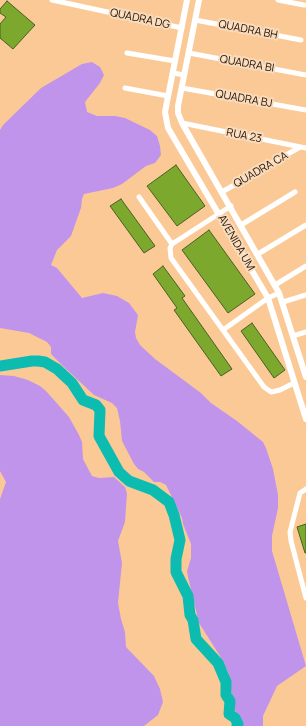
<!DOCTYPE html>
<style>
body{margin:0}
canvas{display:block;background:#fbc996}
</style>
<canvas width="306" height="726"></canvas>
<script>
const context = document.querySelector('canvas').getContext('2d');
context.lineJoin = 'round';
function paint(path, color) {
  context.fillStyle = color;
  context.fill(path, 'evenodd');
}
function shape(rows) {
  const path = new Path2D();
  for (const r of rows) {
    path.moveTo(r[0], r[1]);
    for (let i = 2; i < r.length; i += 2) path.lineTo(r[i], r[i + 1]);
  }
  return path;
}
function stroke(path, color, width, dash) {
  context.strokeStyle = color;
  context.lineWidth = width;
  context.lineCap = dash ? 'butt' : 'round';
  context.setLineDash(dash || []);
  context.stroke(path);
}
function label(font, color, halo, rows, align = 'center') {
  context.font = font + ' Manrope,sans-serif';
  context.lineWidth = 4;
  context.setLineDash([]);
  context.textBaseline = 'middle';
  context.strokeStyle = halo;
  context.fillStyle = color;
  for (const [text, x, y, turn = 0] of rows) {
    context.save();
    context.translate(x, y);
    context.rotate((+turn || 0) * Math.PI / 180);
    context.textAlign = isNaN(turn) ? turn : align;
    if (halo) context.strokeText(text, 0, 0);
    context.fillText(text, 0, 0);
    context.restore();
  }
}
const green = shape([
 [92,62,100,67,104,75,100,83,85,102,87,112,97,116,115,116,125,118,150,130,157,136,160,146,161,155,155,163,146,166,122,184,113,188,84,194,82,199,81,208,71,236,57,250,51,265,57,268,82,298,103,293,117,296,129,303,138,315,135,332,136,338,140,345,155,359,201,393,211,403,237,421,263,442,266,448,273,469,278,495,278,508,272,536,272,551,306,666,277,686,263,716,263,726,243,726,236,713,234,708,229,674,220,656,199,623,188,577,187,571,191,558,191,544,183,524,182,518,166,485,160,482,154,482,144,472,138,469,134,464,122,441,120,421,117,408,112,403,94,395,65,368,51,354,51,347,47,342,29,333,0,328,0,130,3,125,41,88,82,64],
 [0,375,14,376,28,380,40,386,46,391,69,417,79,435,82,442,83,459,92,476,99,478,114,477,125,487,127,493,125,522,118,541,122,563,118,603,121,619,125,632,126,647,154,676,160,689,163,702,158,715,144,726,0,726,0,499,6,482,0,471]
]);
const river = shape([
 [0,366,32,361,38,361,45,362,57,369,72,383,83,400,96,405,100,410,99,436,119,472,129,481,153,490,169,502,174,515,180,540,176,559,176,572,188,596,190,615,193,620,196,639,218,663,226,682,226,695,230,701,229,714,235,718,238,724,237,726]
]);
const building = shape([
 [7,1,35,25,13,49,0,38,0,24,6,17,0,13,0,9,7,1],
 [176,165,205,206,177,226,147,186,176,165],
 [121,199,155,246,144,253,110,206,121,199],
 [209,230,255,294,228,313,182,250,209,230],
 [163,266,185,296,182,298,232,369,221,376,174,310,177,308,153,274,163,266],
 [252,323,285,370,274,378,241,331,252,323],
 [306,524,306,553,305,553,297,527,306,524]
]);
const minor = shape([
 [52,0,182,28],
 [278,0,304,5],
 [195,20,301,40],
 [127,53,175,61],
 [189,53,306,75],
 [173,73,184,75],
 [125,88,168,96],
 [182,88,306,110],
 [182,123,306,148],
 [222,192,300,147],
 [139,197,172,244],
 [231,206,172,244,170,248,171,258,264,387,271,392,280,390,294,383],
 [241,225,295,192],
 [258,254,306,225],
 [275,285,306,266],
 [283,302,306,295],
 [223,330,268,298,279,293],
 [293,336,306,332],
 [306,489,300,493,290,532,291,541,306,598]
]);
const tertiary = shape([
 [187,0,165,112,168,128,268,298,306,419],
 [199,0,178,106,178,113,182,123,279,293,306,377]
]);
const streetNames = [
 ["QUADRA DG",140,19,12],
 ["QUADRA BH",248,30,11],
 ["QUADRA BI",247,64,10],
 ["QUADRA BJ",244,99,10],
 ["RUA 23",244,136,11],
 ["QUADRA CA",261,170,-30],
 ["AVENIDA UM",236,243,60]
];
paint(green, '#c194eb');
stroke(river, '#0dbcb1', 11);
paint(building, '#7da82e');
stroke(building, '#495f25', 1);
stroke(minor, '#fff', 5);
stroke(tertiary, '#fff', 6);
label('11px', '#231100', '#f9dbbd', streetNames);
</script>
